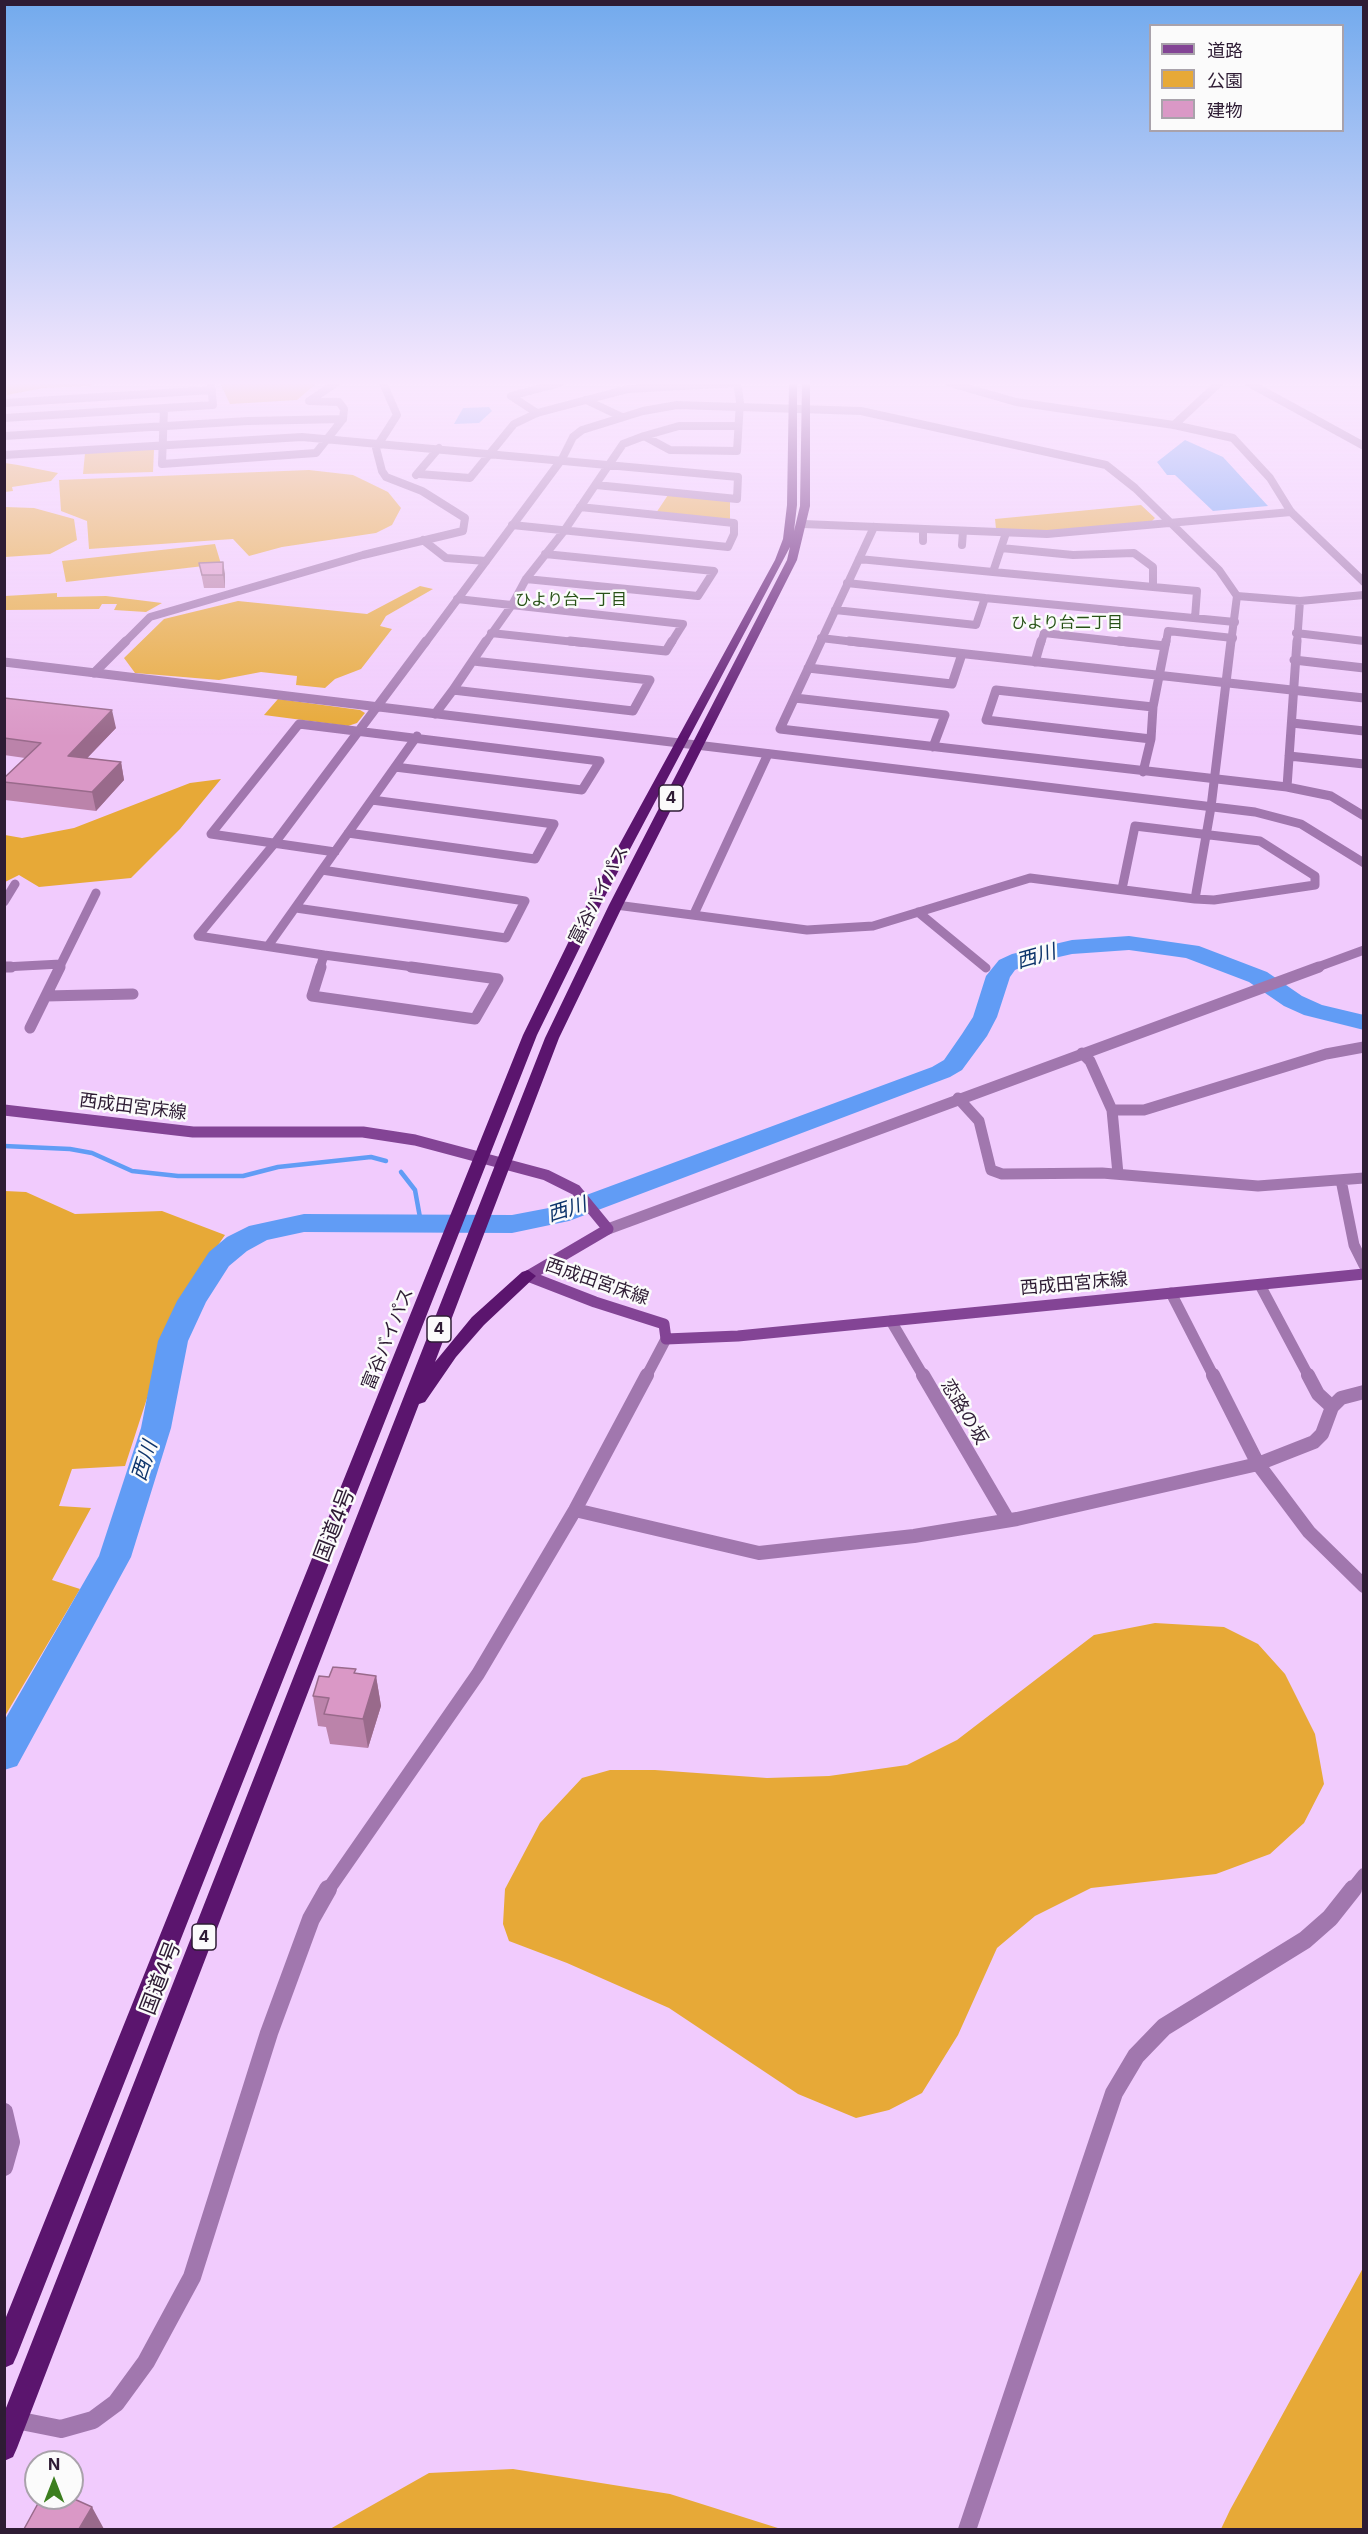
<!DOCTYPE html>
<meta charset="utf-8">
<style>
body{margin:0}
#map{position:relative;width:1368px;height:2534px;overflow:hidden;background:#f1cbfd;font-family:Inter,"Noto Sans JP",sans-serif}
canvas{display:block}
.frame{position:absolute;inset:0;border:6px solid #2e1c34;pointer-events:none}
.legend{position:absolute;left:1149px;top:24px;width:195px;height:108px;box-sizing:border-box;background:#fbfbfb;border:2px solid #a9a2ab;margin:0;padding:8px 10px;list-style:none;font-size:18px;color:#2e1c34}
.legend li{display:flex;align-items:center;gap:12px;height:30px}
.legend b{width:30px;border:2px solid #a9a2ab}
.north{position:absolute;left:24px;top:2450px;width:60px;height:60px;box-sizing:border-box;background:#fbfbfb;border:2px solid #a9a2ab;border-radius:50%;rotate:0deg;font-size:16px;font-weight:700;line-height:24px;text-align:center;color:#2e1c34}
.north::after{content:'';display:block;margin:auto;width:21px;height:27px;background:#3c7e1f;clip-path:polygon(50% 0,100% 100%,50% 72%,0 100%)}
</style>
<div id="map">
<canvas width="1368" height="2534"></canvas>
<div class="frame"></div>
<ul class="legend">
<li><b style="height:8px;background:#834495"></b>道路</li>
<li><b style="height:16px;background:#e7a937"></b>公園</li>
<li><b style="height:16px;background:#da98c6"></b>建物</li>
</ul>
<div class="north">N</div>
</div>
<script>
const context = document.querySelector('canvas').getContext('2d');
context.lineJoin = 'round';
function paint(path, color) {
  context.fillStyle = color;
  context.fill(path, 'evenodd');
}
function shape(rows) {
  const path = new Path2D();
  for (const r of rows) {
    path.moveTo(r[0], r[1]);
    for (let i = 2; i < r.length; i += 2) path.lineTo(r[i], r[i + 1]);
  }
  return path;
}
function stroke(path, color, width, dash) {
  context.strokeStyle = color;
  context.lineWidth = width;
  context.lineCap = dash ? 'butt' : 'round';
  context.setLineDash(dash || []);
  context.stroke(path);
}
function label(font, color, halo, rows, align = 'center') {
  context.font = font + ' Inter,"Noto Sans JP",sans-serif';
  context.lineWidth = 5;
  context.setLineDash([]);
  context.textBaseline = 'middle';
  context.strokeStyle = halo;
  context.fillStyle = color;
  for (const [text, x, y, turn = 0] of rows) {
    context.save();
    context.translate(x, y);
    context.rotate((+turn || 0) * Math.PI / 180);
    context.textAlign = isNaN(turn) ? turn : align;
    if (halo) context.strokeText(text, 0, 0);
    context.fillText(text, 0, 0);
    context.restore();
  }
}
const green = shape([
 [5,383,94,383,90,386,43,388,7,395],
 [220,383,317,383,297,400,230,404],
 [145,448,154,450,153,472,83,474,85,453],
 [5,463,18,465,58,473,51,481,12,487,13,491,5,492],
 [309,470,353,475,388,492,401,508,392,525,376,533,282,547,249,556,233,539,89,549,87,521,61,511,59,480],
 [668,495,730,501,730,520,656,513],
 [1141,505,1155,518,1151,522,1046,531,996,529,995,519],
 [5,507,34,508,74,519,77,540,50,554,5,557],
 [215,544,221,564,66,582,62,561],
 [420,586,433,589,386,616,380,626,392,629,361,669,335,679,325,688,296,685,297,676,261,672,219,680,135,673,124,658,164,619,238,601,367,614],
 [57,593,57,597,106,596,162,603,146,612,114,610,117,604,102,604,99,609,5,610,5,596],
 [278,699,360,710,365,713,357,723,348,726,264,715],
 [221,779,180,829,131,878,39,887,19,875,5,882,5,835,22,838,74,828,190,783],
 [5,1191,26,1192,75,1214,162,1211,225,1235,178,1303,125,1466,72,1469,59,1506,91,1508,52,1580,80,1589,5,1716],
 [1155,1623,1224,1627,1258,1644,1285,1674,1315,1734,1324,1784,1304,1823,1270,1854,1216,1874,1091,1888,1035,1916,997,1948,958,2035,922,2093,889,2110,856,2118,798,2094,669,2008,567,1963,509,1941,503,1924,505,1889,540,1823,582,1778,610,1770,655,1770,767,1778,829,1776,907,1765,957,1740,1094,1635],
 [1363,2268,1363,2529,1221,2529,1230,2510],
 [513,2469,670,2494,781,2529,330,2529,429,2473]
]);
const water = shape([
 [489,407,492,411,479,423,454,424,463,408],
 [1185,440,1223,457,1268,506,1213,511,1175,475,1167,475,1157,462]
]);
const stream = shape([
 [4,1146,70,1149,92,1153,132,1171,178,1176,243,1176,278,1167,371,1157,386,1161],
 [401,1172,415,1190,421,1223]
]);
const river = shape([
 [1129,936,1199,946,1267,972,1302,996,1322,1005,1364,1015,1364,1030,1304,1015,1284,1006,1249,982,1186,958,1129,950,1072,954,1028,964,1015,970,1010,977,997,1017,987,1036,962,1070,950,1077,569,1221,512,1233,304,1232,267,1240,247,1251,229,1266,206,1302,188,1341,171,1428,131,1557,17,1766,4,1770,4,1721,99,1556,141,1428,158,1341,177,1301,209,1252,227,1237,249,1226,304,1214,512,1215,554,1207,932,1067,944,1060,962,1034,973,1017,986,976,999,960,1012,954,1072,940,1129,936]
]);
const minorFar4 = shape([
 [950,383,1016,402,1174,425,1233,438,1270,478,1291,512,1364,582],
 [586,400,622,417],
 [4,403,212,390],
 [164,408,162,464,316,453,343,419,344,409,339,402,309,401,336,383],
 [537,413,511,396,560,383],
 [4,418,213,405,211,383],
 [1174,425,1219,383],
 [4,436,248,421,343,419],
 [644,436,679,426,737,426],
 [4,455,302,437,738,477,737,499,596,485],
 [419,474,470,478,514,424,537,413,628,389,737,383],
 [416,475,439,448],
 [512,525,728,547,734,534,734,523,580,507],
 [923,529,923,541],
 [423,540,446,558,486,561],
 [962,545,963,531],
 [859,559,993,572,1006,533],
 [993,572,1153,587,1153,567,1134,553,1073,555,1001,548],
 [526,579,698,596,714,571,545,554],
 [1153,587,1197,591,1195,618],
 [1237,596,1300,601,1364,595],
 [985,598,1235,622],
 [457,599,683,624,671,643],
 [835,610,976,625,985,598,847,583],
 [491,633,584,643],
 [1296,633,1364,641],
 [821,638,863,643],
 [124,643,150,617,363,555,463,531,465,518,422,491,386,477,382,471,376,448,397,415,383,383],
 [485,643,512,605,526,579,564,531,623,444,644,436,670,450,737,451,740,402,737,383],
 [820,643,874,527],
 [1041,643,1044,633,1133,643],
 [1166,643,1168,631,1233,638],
 [1297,643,1300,601]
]);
const minorFar3 = shape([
 [570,641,666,651,672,641],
 [821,641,780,729,1287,787,1331,796,1364,816],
 [849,641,1364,698],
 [1119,641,1165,646,1153,707,1151,739,1143,772],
 [1165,646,1166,641],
 [1294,660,1364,668],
 [473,661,650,680,633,711,453,690,486,641],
 [1035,662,1041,641],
 [808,668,952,684,962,654],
 [94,673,126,641],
 [795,698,945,715,933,747],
 [435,714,453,690],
 [1292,723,1364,731],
 [1151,739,986,720,996,690,1153,707],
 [1289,756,1364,764],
 [1287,787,1297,641],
 [348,833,535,859,554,824,372,800],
 [335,852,211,834,299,724,600,761,582,790,395,767],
 [1122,889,1135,826,1260,841,1315,876,1315,885,1214,900,1195,899],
 [4,902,15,884],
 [616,905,807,930,873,926,1030,878,1195,899,1211,807],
 [296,908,506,938,525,901,322,870],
 [918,912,986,968],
 [694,914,768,754],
 [268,946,417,736],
 [324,955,198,936,274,844,376,708],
 [4,967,61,964],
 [59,968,96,893],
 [320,968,324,955,421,968]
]);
const minorFar2 = shape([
 [4,967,11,967],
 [321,967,312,996,475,1019,498,979,411,967],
 [46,996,133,994],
 [30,1028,60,967],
 [1082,1053,1090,1061,1112,1110,1118,1174],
 [958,1098,979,1121,991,1170,1002,1174,1102,1173,1258,1186,1364,1178],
 [1112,1110,1144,1110,1326,1054,1364,1047],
 [1341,1180,1354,1245,1364,1265],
 [1260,1285,1309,1377],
 [1171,1293,1214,1377],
 [891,1321,924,1377],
 [646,1377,666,1339]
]);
const minorFar1 = shape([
 [923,1375,1008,1520],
 [1213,1375,1258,1464,1309,1532,1364,1586],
 [1308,1375,1318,1394,1332,1407],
 [575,1510,759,1553,914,1536,1017,1519,1258,1464,1314,1442,1322,1434,1332,1407,1341,1398,1364,1392],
 [328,1890,478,1674,575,1510,647,1375],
 [1352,1890,1364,1875]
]);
const minor = shape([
 [4,2112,11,2142,4,2167],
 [11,2419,61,2429,93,2420,116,2403,146,2362,192,2277,269,2033,311,1919,328,1889],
 [967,2530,1114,2093,1136,2056,1164,2027,1305,1940,1330,1918,1353,1889]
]);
const tertiaryFar2 = shape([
 [1249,383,1364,446],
 [803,524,1047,534,1291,512],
 [425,643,562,459,573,437,582,430,643,411,677,405,861,411,1106,465,1135,488,1219,570,1237,596,1231,643]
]);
const tertiaryFar1 = shape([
 [4,662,1255,812,1301,824,1364,863],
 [376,708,426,641],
 [1211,807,1231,641],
 [1315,968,1364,950]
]);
const tertiary = shape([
 [608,1229,1319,967]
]);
const secondary = shape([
 [4,1110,193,1132,363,1132,415,1140,546,1175,576,1190,608,1229,528,1276],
 [528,1276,595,1302,664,1324,666,1339,738,1336,1364,1274]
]);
const trunk = shape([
 [789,383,797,383,797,505,794,531,800,506,802,383,810,383,810,506,797,560,623,905,559,1038,435,1362,472,1317,522,1272,528,1270,536,1276,484,1325,456,1357,425,1402,419,1404,17,2448,13,2457,4,2461,4,2413,545,1038,609,905,787,560,790,547,602,902,537,1035,17,2355,13,2364,4,2368,4,2322,523,1035,588,902,775,560,783,539,787,505,789,383]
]);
const wall = shape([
 [199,563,225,574,225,588,204,588],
 [4,698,116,728,87,758,121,762,124,780,96,811,5,800,4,778,25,758,4,755],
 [356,1674,376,1676,381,1706,368,1748,330,1744,326,1727,318,1726,313,1696]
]);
const shadedWall = shape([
 [223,562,225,574,225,588,223,575],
 [112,710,116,728,72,774,68,756],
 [121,762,124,780,96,811,92,792],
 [376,1676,381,1706,368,1748,363,1719],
 [92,2507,104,2529,79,2529]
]);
const building = shape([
 [223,562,223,575,202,575,199,563,223,562],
 [4,698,112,710,68,756,121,762,92,792,4,782,4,778,41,743,4,738,4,698],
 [333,1667,356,1669,354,1673,376,1676,363,1719,324,1714,329,1698,313,1696,319,1676,329,1677,333,1667],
 [41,2498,72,2498,92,2507,79,2529,24,2529,41,2498]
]);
const farNeighbourhoodnames = [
 ["ひより台一丁目",571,600],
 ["ひより台二丁目",1067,623]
];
const shields = [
 [671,798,24],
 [439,1329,24],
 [204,1937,24]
];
const shieldNames = [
 ["4",671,798],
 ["4",439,1329],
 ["4",204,1937]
];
const streetNames = [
 ["富谷バイパス",599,895,-63],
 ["西成田宮床線",133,1107,7],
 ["西成田宮床線",597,1282,19],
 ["西成田宮床線",1074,1284,-5],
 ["富谷バイパス",388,1339,-68],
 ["恋路の坂",964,1412,59]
];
const waterNames = [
 ["西川",1036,957,-16],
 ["西川",567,1210,-17],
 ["西川",145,1461,-72]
];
const nearStreetnames = [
 ["国道4号",335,1525,-69],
 ["国道4号",161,1978,-69]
];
paint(green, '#e7a937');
paint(water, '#619cf5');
stroke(stream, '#619cf5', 4.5);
paint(river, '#619cf5');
stroke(minorFar4, '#a177ae', 8);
stroke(minorFar3, '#a177ae', 9);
stroke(minorFar2, '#a177ae', 11);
stroke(minorFar1, '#a177ae', 14);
stroke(minor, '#a177ae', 18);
stroke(tertiaryFar2, '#a177ae', 8);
stroke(tertiaryFar1, '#a177ae', 9);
stroke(tertiary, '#a177ae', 11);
stroke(secondary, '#834495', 11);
paint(trunk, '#5b156e');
paint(wall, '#bb83aa');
paint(shadedWall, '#996a8b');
paint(building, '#da98c6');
stroke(building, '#996a8b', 1.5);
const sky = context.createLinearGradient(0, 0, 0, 737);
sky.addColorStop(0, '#72aaed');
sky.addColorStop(0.52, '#f9e8fe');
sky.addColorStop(1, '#f9e8fe00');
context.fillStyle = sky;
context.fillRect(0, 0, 1368, 737);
label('16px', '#285217', '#fbfbfb', farNeighbourhoodnames);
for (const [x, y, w] of shields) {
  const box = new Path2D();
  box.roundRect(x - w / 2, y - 13, w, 26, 4.5);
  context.fillStyle = '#fbfbfb';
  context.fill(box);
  stroke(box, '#2e1c34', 1.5);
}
label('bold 16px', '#2e1c34', null, shieldNames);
label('18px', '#2e1c34', '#fbfbfb', streetNames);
label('italic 20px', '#0e356c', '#fbfbfb', waterNames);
label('21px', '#2e1c34', '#fbfbfb', nearStreetnames);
</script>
